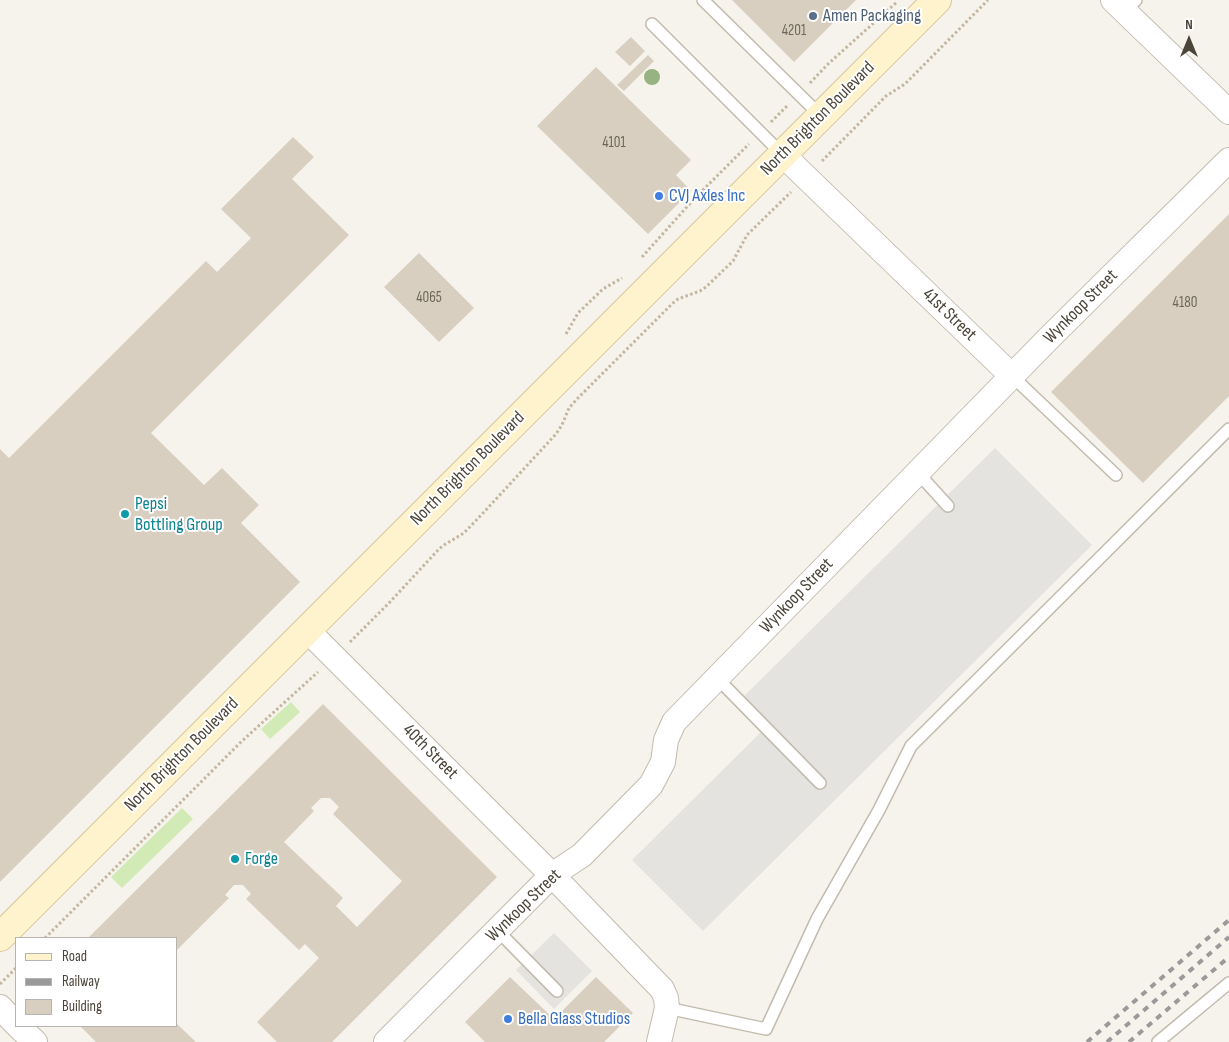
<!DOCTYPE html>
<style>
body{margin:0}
#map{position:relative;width:1229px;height:1042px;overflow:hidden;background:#f6f3ec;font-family:"Sofia Sans Condensed",sans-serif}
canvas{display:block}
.legend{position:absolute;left:15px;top:937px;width:162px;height:90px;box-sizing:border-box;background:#fff;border:1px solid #b7b4b0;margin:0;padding:6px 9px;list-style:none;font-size:15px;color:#4b4439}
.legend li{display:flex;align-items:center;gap:10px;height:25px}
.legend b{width:25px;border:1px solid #b7b4b0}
.north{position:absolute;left:1164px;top:15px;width:50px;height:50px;-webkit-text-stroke:4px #fff;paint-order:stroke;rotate:0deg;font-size:14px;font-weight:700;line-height:20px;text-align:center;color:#4b4439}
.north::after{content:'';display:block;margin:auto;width:18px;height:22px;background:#4b4439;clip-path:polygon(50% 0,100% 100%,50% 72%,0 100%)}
</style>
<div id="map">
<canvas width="1229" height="1042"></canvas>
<ul class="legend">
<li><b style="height:6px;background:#fff3cd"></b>Road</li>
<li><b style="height:6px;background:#9a9a9a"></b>Railway</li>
<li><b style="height:14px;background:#d8cfc1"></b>Building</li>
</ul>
<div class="north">N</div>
</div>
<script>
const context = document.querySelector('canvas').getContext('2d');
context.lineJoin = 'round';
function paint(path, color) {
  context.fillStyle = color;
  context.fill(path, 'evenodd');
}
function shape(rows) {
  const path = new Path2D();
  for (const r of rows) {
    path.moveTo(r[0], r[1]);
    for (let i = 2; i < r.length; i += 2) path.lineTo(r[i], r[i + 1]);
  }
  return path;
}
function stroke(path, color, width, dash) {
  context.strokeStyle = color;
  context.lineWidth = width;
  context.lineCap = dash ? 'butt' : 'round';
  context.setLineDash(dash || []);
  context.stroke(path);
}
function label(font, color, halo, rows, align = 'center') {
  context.font = font + ' "Sofia Sans Condensed",sans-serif';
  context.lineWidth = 4;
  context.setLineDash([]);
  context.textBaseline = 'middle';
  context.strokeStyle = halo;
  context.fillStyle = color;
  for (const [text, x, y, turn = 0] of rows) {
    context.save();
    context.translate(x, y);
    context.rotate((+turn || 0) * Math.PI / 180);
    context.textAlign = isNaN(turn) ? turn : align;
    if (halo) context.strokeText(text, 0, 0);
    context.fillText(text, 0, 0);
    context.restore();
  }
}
const green = shape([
 [291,702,300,712,270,739,261,729],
 [182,808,193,819,122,888,111,877]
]);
const parking = shape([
 [995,448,1092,545,703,931,632,860,762,731,736,704],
 [554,933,592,971,554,1009,516,970]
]);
const building = shape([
 [732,0,856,0,794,62],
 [631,37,645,51,630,66,615,52],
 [648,55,654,61,624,91,617,85],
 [596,67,691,160,676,175,691,191,648,234,537,126],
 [293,137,314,157,292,179,349,235,151,433,204,485,222,468,259,505,241,523,300,582,0,882,0,449,9,458,206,261,217,272,251,238,221,209],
 [1229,214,1229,396,1143,483,1051,392],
 [419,253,474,308,439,342,384,287],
 [323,704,497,877,332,1042,277,1042,257,1022,319,958,305,944,299,950,246,899,251,894,243,885,234,885,225,895,229,898,176,951,176,938,88,938],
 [321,798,330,798,339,807,333,814,402,881,357,927,336,906,343,898,284,842,314,811,311,808],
 [510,977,554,1019,596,977,633,1013,604,1042,485,1042,465,1022],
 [176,1023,196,1042,96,1042,80,1026,176,1026]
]);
const path = shape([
 [810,83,828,64,897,2],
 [771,122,788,105],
 [822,161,886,96,905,84,988,0],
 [642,257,694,199,749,144],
 [566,334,578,313,603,289,622,278],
 [350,642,389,603,439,549,444,545,464,533,485,511,556,434,562,425,569,408,578,398,673,303,678,299,700,291,706,287,733,261,747,235,791,192],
 [45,938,242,741,318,672],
 [0,984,16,968]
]);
const lane = shape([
 [703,0,821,116],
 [1125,11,1136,0],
 [652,24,782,154],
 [1012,376,1116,475],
 [918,473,948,506],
 [717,678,820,783],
 [497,930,557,991],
 [667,1008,766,1029,817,919,879,810,911,746,1229,429],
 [1158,1042,1229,983]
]);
const street = shape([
 [1113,0,1229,112],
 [782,154,1012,376],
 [307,630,552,875,659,986,662,989,666,998,667,1008,659,1042],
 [0,1007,16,1024],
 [18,1026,35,1042],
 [386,1042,552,875,582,855,651,785,663,762,666,740,674,722,1050,337,1229,160]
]);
const secondary = shape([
 [0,937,937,0]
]);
const rail = shape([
 [1087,1042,1229,920],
 [1107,1042,1229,937],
 [1129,1042,1229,957]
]);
const trees = [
 [652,77]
];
const markers = [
 [813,16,5,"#5c6f8a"],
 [659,196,5,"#3f7fe0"],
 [125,514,5,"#0f9aa8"],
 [235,859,5,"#0f9aa8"],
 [508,1019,5,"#3f7fe0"]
];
const numberNames = [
 ["4201",794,31],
 ["4101",614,143],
 ["4065",429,298],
 ["4180",1185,303]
];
const serviceNames = [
 ["Amen Packaging",823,16]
];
const streetNames = [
 ["North Brighton Boulevard",818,119,-45],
 ["Wynkoop Street",1081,307,-45],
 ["41st Street",949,315,44],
 ["North Brighton Boulevard",468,469,-45],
 ["Wynkoop Street",797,596,-46],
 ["40th Street",430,752,45],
 ["North Brighton Boulevard",182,755,-45],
 ["Wynkoop Street",524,906,-44]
];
const shopNames = [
 ["CVJ Axles Inc",669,196],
 ["Bella Glass Studios",518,1019]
];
const cultureNames = [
 ["Pepsi",135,504],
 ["Bottling Group",135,525],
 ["Forge",245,859]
];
paint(green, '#d2eab5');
paint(parking, '#e5e3e0');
paint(building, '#d8cfc1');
stroke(lane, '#c2bbae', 14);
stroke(street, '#c2bbae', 26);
stroke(secondary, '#d6c79b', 30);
stroke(path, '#c4b79f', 3, [2.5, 2.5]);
stroke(lane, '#fff', 11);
stroke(street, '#fff', 24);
stroke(secondary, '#fff3cd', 28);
stroke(rail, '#9a9a9a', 4, [6, 6]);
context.fillStyle = '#97b381';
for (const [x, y] of trees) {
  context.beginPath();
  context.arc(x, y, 8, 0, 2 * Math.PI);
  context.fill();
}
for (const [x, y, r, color] of markers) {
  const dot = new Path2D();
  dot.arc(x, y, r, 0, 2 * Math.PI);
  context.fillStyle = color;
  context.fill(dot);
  stroke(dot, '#fff', 2);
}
label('15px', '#6e675b', null, numberNames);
label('18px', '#4e5e75', '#fff', serviceNames, 'left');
label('18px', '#4b4439', '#fff', streetNames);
label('18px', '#366cbe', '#fff', shopNames, 'left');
label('18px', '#0d838f', '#fff', cultureNames, 'left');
</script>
